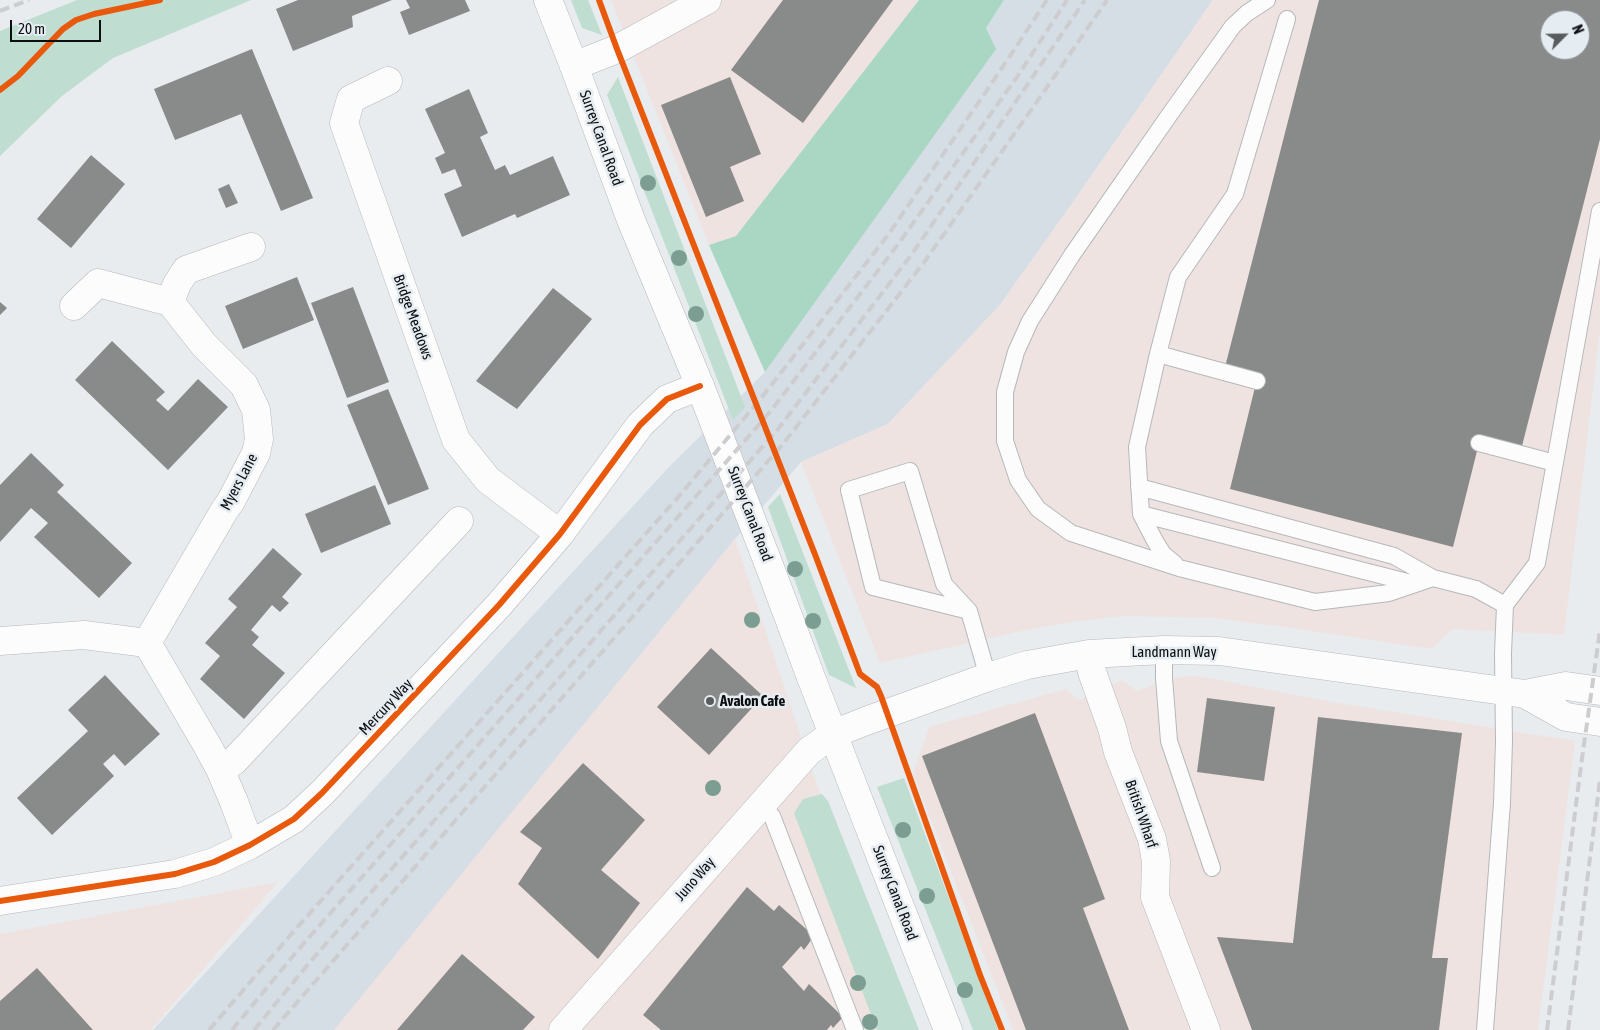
<!DOCTYPE html>
<style>
body{margin:0}
#map{position:relative;width:1600px;height:1030px;overflow:hidden;background:#e8ecef;font-family:"Asap Condensed",sans-serif}
canvas{display:block}
.north{position:absolute;left:1540px;top:10px;width:50px;height:50px;box-sizing:border-box;background:#e5ecf2;border:1px solid #8e9398;border-radius:50%;rotate:67deg;font-size:14px;font-weight:700;line-height:20px;text-align:center;color:#0c0e10}
.north::after{content:'';display:block;margin:auto;width:18px;height:22px;background:#595c5e;clip-path:polygon(50% 0,100% 100%,50% 72%,0 100%)}
.scale{position:absolute;left:10px;top:20px;width:91px;height:22px;box-sizing:border-box;border:2px solid #0c0e10;border-top:0;padding-left:6px;font-size:15px;line-height:18px;white-space:nowrap;color:#0c0e10;-webkit-text-stroke:4px #e5ecf2;paint-order:stroke}
</style>
<div id="map">
<canvas width="1600" height="1030"></canvas>
<div class="north">N</div>
<div class="scale">20 m</div>
</div>
<script>
const context = document.querySelector('canvas').getContext('2d');
context.lineJoin = 'round';
function paint(path, color) {
  context.fillStyle = color;
  context.fill(path, 'evenodd');
}
function shape(rows) {
  const path = new Path2D();
  for (const r of rows) {
    path.moveTo(r[0], r[1]);
    for (let i = 2; i < r.length; i += 2) path.lineTo(r[i], r[i + 1]);
  }
  return path;
}
function stroke(path, color, width, dash) {
  context.strokeStyle = color;
  context.lineWidth = width;
  context.lineCap = dash ? 'butt' : 'round';
  context.setLineDash(dash || []);
  context.stroke(path);
}
function label(font, color, halo, rows, align = 'center') {
  context.font = font + ' "Asap Condensed",sans-serif';
  context.lineWidth = 5;
  context.setLineDash([]);
  context.textBaseline = 'middle';
  context.strokeStyle = halo;
  context.fillStyle = color;
  for (const [text, x, y, turn = 0] of rows) {
    context.save();
    context.translate(x, y);
    context.rotate((+turn || 0) * Math.PI / 180);
    context.textAlign = isNaN(turn) ? turn : align;
    if (halo) context.strokeText(text, 0, 0);
    context.fillText(text, 0, 0);
    context.restore();
  }
}
const built = shape([
 [1004,0,1213,0,1076,198,1000,305,888,424,801,462,735,539,335,1030,153,1030,668,468,765,372,995,49,986,28]
]);
const industrial = shape([
 [611,0,919,0,736,236,709,245],
 [1213,0,1600,0,1600,330,1564,635,1452,629,1432,649,1291,628,1216,618,1125,616,1072,622,1026,630,880,663,801,462,888,424,1000,305,1076,198],
 [1550,20,1580,20,1580,50,1550,50],
 [735,539,899,1030,334,1030],
 [1199,676,1332,702,1575,741,1538,1030,1013,1030,913,774,929,727,1066,689,1079,700,1122,680,1137,691,1176,677],
 [278,882,151,1030,0,1030,0,934]
]);
const green = shape([
 [77,0,251,0,113,58,62,96,0,156,0,31],
 [571,0,588,0,602,35,582,28],
 [618,77,745,407,733,420,607,95],
 [780,494,856,688,829,675,768,507],
 [904,778,998,1030,973,1030,877,787],
 [822,794,828,801,919,1030,877,1030,794,813,803,799]
]);
const forest = shape([
 [919,0,1004,0,986,28,996,49,765,372,709,245,736,236]
]);
const building = shape([
 [298,0,392,0,352,16,353,27,293,51,276,9],
 [406,0,465,0,470,11,409,35,400,12,410,8],
 [783,0,893,0,803,123,731,70],
 [1319,0,1600,0,1600,139,1522,446,1481,435,1453,547,1230,489,1258,375,1225,367],
 [1550,20,1580,20,1580,50,1550,50],
 [252,49,313,198,281,211,241,114,175,140,154,89],
 [730,77,761,154,730,167,744,201,706,217,661,105],
 [469,89,488,133,480,137,495,170,505,165,510,175,553,156,570,195,517,218,515,214,462,237,444,194,462,186,455,169,442,174,435,158,445,153,425,109],
 [91,155,125,184,71,248,37,219],
 [229,184,238,203,226,208,218,189],
 [297,277,314,320,243,349,225,306],
 [353,287,389,382,347,398,311,303],
 [553,288,592,319,517,409,476,381],
 [0,302,7,308,0,315],
 [112,341,165,392,156,400,168,411,198,379,228,407,168,470,75,380],
 [388,389,429,489,388,505,347,405],
 [31,453,64,485,57,492,132,563,99,598,34,537,48,523,31,508,0,542,0,485],
 [375,485,391,524,321,553,305,514],
 [273,548,302,574,282,597,289,603,280,612,272,605,251,630,259,637,252,645,285,673,244,719,200,679,220,656,205,643,237,607,228,599],
 [711,648,763,696,709,755,657,707],
 [105,675,160,734,125,766,114,754,103,764,114,776,52,835,17,798,88,731,68,710],
 [1207,698,1275,707,1264,781,1197,772],
 [1035,713,1105,899,1083,908,1129,1030,1026,1030,922,756],
 [1318,717,1462,733,1432,958,1448,958,1439,1030,1252,1030,1217,937,1293,943],
 [583,763,645,820,601,870,640,903,598,959,518,884,542,848,520,832],
 [747,887,774,911,779,905,814,936,804,950,801,946,782,967,804,991,809,984,843,1017,833,1028,831,1025,827,1030,661,1030,643,1015],
 [462,954,535,1017,523,1030,397,1030],
 [37,968,93,1030,0,1030,0,1001]
]);
const service = shape([
 [1267,0,1247,13,1233,26,1170,114,1072,255,1030,321,1016,352,1005,392,1005,441,1018,480,1038,509,1071,533,1179,568,1315,602,1389,593,1433,578,1476,589,1505,605,1537,563,1600,211],
 [1158,354,1257,381],
 [1479,443,1555,463],
 [1139,487,1394,556,1433,578],
 [1141,514,1415,584],
 [1175,564,1163,554,1155,541,1141,514,1137,447,1158,354,1178,277,1235,194,1287,19],
 [969,611,873,587,849,490,910,471,944,584,969,611,988,677],
 [1164,650,1164,678,1169,741,1212,868],
 [760,805,772,816,855,1030],
 [1485,1030,1502,803,1504,742,1503,653,1505,605]
]);
const minor = shape([
 [574,66,617,49,707,0],
 [388,81,351,99,344,123,456,440,488,480,560,534],
 [74,306,98,283,170,302],
 [0,641,84,635,147,643],
 [147,643,224,511,231,501,256,453,259,439,256,410,244,385,204,345,170,302,177,284,186,270,251,247],
 [147,643,207,745,220,769,234,802,250,845],
 [1089,654,1092,672,1112,728,1118,752,1152,839,1156,861,1155,897,1206,1030],
 [1525,694,1566,717,1600,722],
 [220,769,234,761,459,521],
 [0,901,175,874,214,862,250,845,294,819,322,793,499,605,560,534,640,425,667,399,700,386],
 [563,1030,809,751,833,734,866,721,988,677,1027,665,1089,654,1164,650,1219,651,1525,694,1566,686,1600,691]
]);
const tertiary = shape([
 [548,0,574,66,631,220,700,386,772,573,812,680,948,1030]
]);
const rail = shape([
 [0,11,29,0],
 [209,1030,287,939,680,495,762,397,888,235,1002,68,1047,0],
 [232,1030,298,950,770,412,899,243,1017,77,1067,0],
 [254,1030,310,962,778,429,912,254,1085,0],
 [273,1030,783,444,925,261,1043,93,1107,0],
 [1547,1030,1581,766,1600,630],
 [1568,1030,1600,780]
]);
const cycleway = shape([
 [599,0,617,49,816,557,860,674,877,687,881,696,980,975,1002,1030],
 [0,90,18,76,63,29,76,20,94,14,160,0],
 [0,901,175,874,214,862,250,845,294,819,322,793,499,605,560,534,640,425,667,399,700,386]
]);
const trees = [
 [648,183],
 [679,258],
 [696,314],
 [795,569],
 [752,620],
 [813,621],
 [713,788],
 [903,830],
 [927,896],
 [858,983],
 [965,990],
 [870,1022]
];
const markers = [
 [710,701,5,"#595c5e"]
];
const streetNames = [
 ["Surrey Canal Road",601,138,70],
 ["Bridge Meadows",413,317,70],
 ["Myers Lane",239,482,-62],
 ["Surrey Canal Road",750,514,69],
 ["Landmann Way",1174,652],
 ["Mercury Way",386,707,-47],
 ["British Wharf",1141,814,71],
 ["Juno Way",695,879,-49],
 ["Surrey Canal Road",895,893,69]
];
const poiNames = [
 ["Avalon Cafe",720,701]
];
paint(built, '#d5dde5');
paint(industrial, '#efe3e1');
paint(green, '#bfddd0');
paint(forest, '#a9d7c3');
paint(building, '#898a8a');
stroke(service, '#b5b8bb', 18);
stroke(minor, '#b5b8bb', 29);
stroke(tertiary, '#b5b8bb', 29);
stroke(service, '#fcfcfd', 16);
stroke(minor, '#fcfcfd', 28);
stroke(tertiary, '#fcfcfd', 28);
stroke(rail, '#cdcdcf', 4, [10, 5]);
stroke(cycleway, '#e8590c', 6);
context.fillStyle = '#7c9e92';
for (const [x, y] of trees) {
  context.beginPath();
  context.arc(x, y, 8, 0, 2 * Math.PI);
  context.fill();
}
for (const [x, y, r, color] of markers) {
  const dot = new Path2D();
  dot.arc(x, y, r, 0, 2 * Math.PI);
  context.fillStyle = color;
  context.fill(dot);
  stroke(dot, '#e5ecf2', 2);
}
label('15px', '#0c0e10', '#e5ecf2', streetNames);
label('bold 15px', '#0c0e10', '#e5ecf2', poiNames, 'left');
</script>
